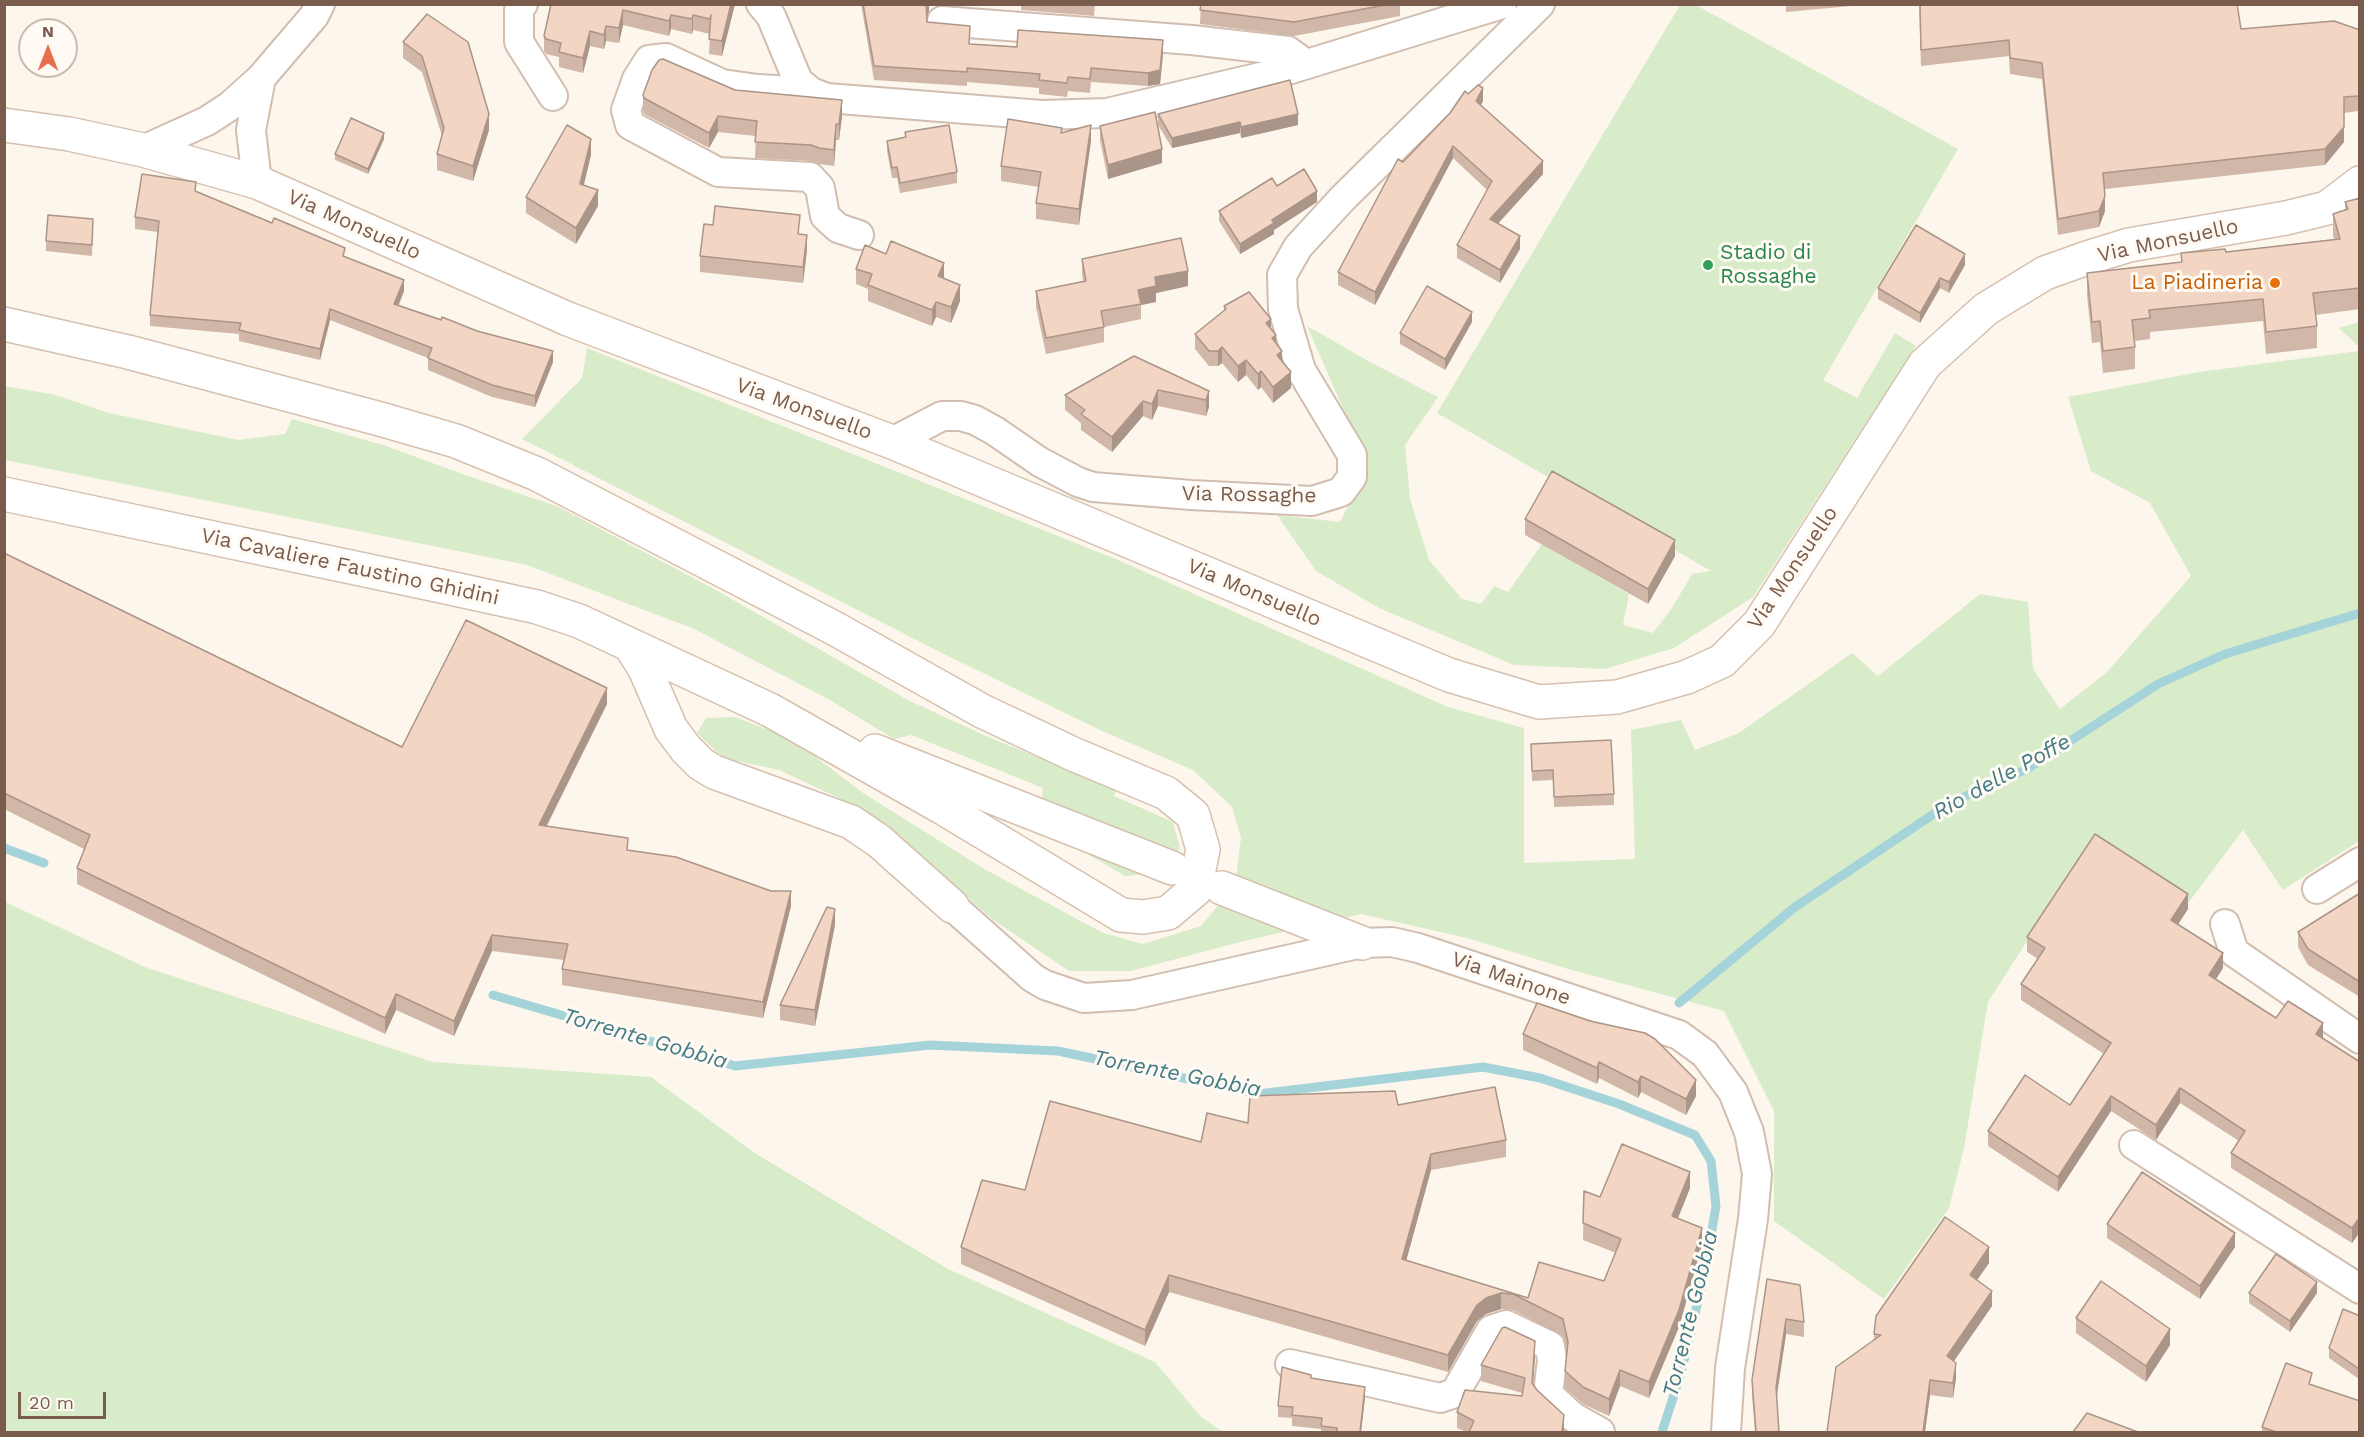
<!DOCTYPE html>
<style>
body{margin:0}
#map{position:relative;width:2364px;height:1437px;overflow:hidden;background:#fdf6ec;font-family:"Work Sans",sans-serif}
canvas{display:block}
.frame{position:absolute;inset:0;border:6px solid #7a5c4d;pointer-events:none}
.north{position:absolute;left:18px;top:18px;width:60px;height:60px;box-sizing:border-box;background:#fffaf3;border:2px solid #cabbb1;border-radius:50%;rotate:0deg;font-size:16px;font-weight:700;line-height:24px;text-align:center;color:#7a5c4d}
.north::after{content:'';display:block;margin:auto;width:21px;height:27px;background:#e76f51;clip-path:polygon(50% 0,100% 100%,50% 72%,0 100%)}
.scale{position:absolute;left:18px;top:1392px;width:88px;height:27px;box-sizing:border-box;border:3px solid #7a5c4d;border-top:0;padding-left:8px;font-size:18px;line-height:21px;white-space:nowrap;color:#7a5c4d;-webkit-text-stroke:4px #fffaf3;paint-order:stroke}
</style>
<div id="map">
<canvas width="2364" height="1437"></canvas>
<div class="frame"></div>
<div class="north">N</div>
<div class="scale">20 m</div>
</div>
<script>
const context = document.querySelector('canvas').getContext('2d');
context.lineJoin = 'round';
function paint(path, color) {
  context.fillStyle = color;
  context.fill(path, 'evenodd');
}
function shape(rows) {
  const path = new Path2D();
  for (const r of rows) {
    path.moveTo(r[0], r[1]);
    for (let i = 2; i < r.length; i += 2) path.lineTo(r[i], r[i + 1]);
  }
  return path;
}
function stroke(path, color, width, dash) {
  context.strokeStyle = color;
  context.lineWidth = width;
  context.lineCap = dash ? 'butt' : 'round';
  context.setLineDash(dash || []);
  context.stroke(path);
}
function label(font, color, halo, rows, align = 'center') {
  context.font = font + ' "Work Sans",sans-serif';
  context.lineWidth = 6;
  context.setLineDash([]);
  context.textBaseline = 'middle';
  context.strokeStyle = halo;
  context.fillStyle = color;
  for (const [text, x, y, turn = 0] of rows) {
    context.save();
    context.translate(x, y);
    context.rotate((+turn || 0) * Math.PI / 180);
    context.textAlign = isNaN(turn) ? turn : align;
    if (halo) context.strokeText(text, 0, 0);
    context.fillText(text, 0, 0);
    context.restore();
  }
}
const green = shape([
 [1680,5,1696,5,1958,149,1823,380,1857,398,1895,333,1916,346,1753,597,1674,648,1605,669,1514,665,1379,608,1316,571,1277,515,1340,522,1358,487,1352,429,1307,326,1370,362,1438,397,1405,445,1410,499,1429,560,1462,599,1481,604,1494,586,1508,592,1542,544,1629,594,1623,625,1653,633,1672,608,1692,574,1711,571,1437,413],
 [2359,322,2360,322,2359,347,2339,328],
 [587,348,1118,560,1448,707,1524,728,1524,863,1635,859,1631,730,1681,720,1695,750,1739,733,1852,653,1878,676,1980,594,2028,602,2033,669,2060,709,2107,672,2191,576,2150,503,2091,471,2068,397,2199,372,2359,351,2359,841,2283,890,2243,830,2189,902,2092,840,1988,1002,1964,1148,1949,1208,1884,1299,1774,1221,1774,1111,1724,1011,1568,969,1467,938,1361,914,1240,942,1131,971,1069,971,992,919,921,856,856,806,779,770,723,758,697,733,706,718,735,717,792,739,863,793,986,870,1103,933,1143,944,1201,926,1235,885,1241,838,1232,807,1193,770,1102,731,942,653,522,439,582,378],
 [4,386,56,395,109,413,238,440,285,434,292,419,386,446,465,475,559,507,716,590,908,700,988,737,1117,789,1114,796,1173,822,1180,848,1160,873,1125,876,1040,826,1043,788,911,735,894,739,830,700,694,629,527,565,5,460],
 [5,902,145,967,433,1062,651,1077,753,1152,948,1269,1155,1362,1201,1417,1223,1432,5,1432]
]);
const stream = shape([
 [4,848,44,863],
 [493,995,735,1066,930,1045,1058,1051,1258,1094,1483,1067,1540,1078,1619,1104,1695,1135,1711,1161,1716,1206,1705,1271,1681,1373,1662,1432],
 [1679,1003,1795,907,1950,803,2027,769,2158,684,2225,654,2360,613]
]);
const minor = shape([
 [523,4,519,9,519,42,553,96],
 [761,4,771,16,798,81,811,92,827,98,1042,115,1107,113,1278,73,1502,4],
 [942,21,1192,40,1288,51,1306,64],
 [811,92,758,89,722,84,666,58,649,60,637,79,626,110,630,125,718,172,810,177,820,188,825,216,838,228,859,235],
 [143,150,207,121,230,106,261,78,314,16,320,4],
 [257,182,251,130,261,78],
 [892,442,942,416,961,416,975,420,995,431,1040,462,1078,482,1093,487,1191,495,1312,501,1341,492,1352,477,1352,455,1301,370,1283,309,1282,275,1298,247,1343,198,1540,4],
 [2317,889,2360,862],
 [952,906,1033,978,1045,985,1084,998,1132,995,1362,943,1392,942,1418,948,1679,1035,1705,1054,1733,1092,1749,1132,1757,1174,1753,1219,1730,1368,1726,1432],
 [2225,924,2234,952,2360,1039],
 [2134,1145,2360,1289],
 [1290,1364,1440,1398,1455,1393,1491,1330,1506,1325,1550,1346,1552,1360,1548,1394,1573,1417,1600,1432]
]);
const secondary = shape([
 [4,125,69,134,143,150,257,182,568,319,892,442,1449,675,1539,702,1617,697,1687,677,1722,661,1759,624,1925,364,1986,309,2045,273,2087,258,2129,245,2286,218,2327,208,2360,183],
 [4,324,128,352,380,419,456,441,537,474,834,628,982,711,1073,754,1166,793,1193,815,1203,849,1195,890,1168,913,1143,917,1121,915,945,809,770,710,579,621,537,607,436,585,4,494],
 [630,645,645,669,671,729,686,749,701,764,714,772,851,822,879,841,952,906],
 [875,751,1172,868],
 [1222,888,1362,943]
]);
const wall = shape([
 [551,4,735,4,722,56,709,54,710,34,693,30,692,34,671,29,669,36,623,25,619,43,606,41,604,49,590,46,583,73,559,67,559,57,546,54,544,51,544,36],
 [861,4,929,4,929,11,926,17,927,22,970,44,1163,54,1160,84,1148,86,1091,82,1090,93,1068,91,1067,97,1039,94,1039,88,967,82,967,86,874,80],
 [1011,4,1095,4,1094,16,1021,10,1021,5],
 [1201,4,1400,4,1400,16,1294,36,1200,24],
 [1786,4,1862,4,1862,5,1786,12],
 [1919,4,2237,4,2241,29,2360,30,2360,109,2358,111,2344,113,2344,142,2325,165,2105,189,2105,211,2099,227,2058,235,2042,79,2010,74,2009,56,1921,66],
 [427,14,489,130,473,181,437,170,437,154,442,136,422,72,403,58,403,42],
 [735,90,842,116,839,140,836,140,834,166,819,164,811,161,755,158,756,136,718,132,709,148,644,114,643,111,643,95],
 [1468,94,1483,101,1481,105,1543,174,1498,224,1520,249,1500,283,1457,258,1457,245,1487,190,1453,158,1375,305,1338,285,1338,272,1403,162],
 [1158,114,1298,125,1241,138,1240,133,1172,148,1158,125],
 [1100,126,1162,163,1108,179,1100,140],
 [905,132,957,172,957,183,900,193,897,178,892,178,887,151,887,141,905,137],
 [1062,133,1091,141,1079,225,1036,219,1036,203,1039,187,1001,181,1001,166],
 [384,139,368,174,335,160,335,154],
 [591,155,584,185,598,206,576,244,526,213,526,197],
 [1277,186,1317,202,1274,230,1274,234,1240,254,1219,221,1219,211],
 [196,191,345,257,404,291,399,305,477,331,553,362,535,407,492,397,428,370,428,358,330,320,320,360,239,341,239,334,150,326,150,315,158,232,135,229,135,217],
 [2360,198,2360,309,2315,315,2317,326,2317,348,2266,354,2263,321,2150,332,2150,339,2135,341,2135,369,2103,373,2100,342,2092,343,2087,295,2087,273,2181,262,2181,253,2226,252,2334,239,2333,236,2333,214,2345,210,2345,202],
 [93,230,92,256,46,251,46,241],
 [799,234,807,250,803,283,700,272,700,256],
 [1082,259,1188,286,1156,293,1156,302,1141,305,1141,319,1104,327,1104,342,1046,354,1036,307,1036,291,1083,281,1082,274],
 [1965,265,1949,293,1940,288,1920,323,1878,299,1878,288],
 [856,269,944,279,960,301,951,323,936,317,932,326,868,301,868,289,856,284],
 [1224,306,1271,329,1291,388,1273,403,1261,387,1258,390,1246,375,1238,382,1222,363,1218,366,1209,366,1195,349,1195,334,1224,311],
 [1472,322,1445,370,1400,344,1400,333],
 [1134,356,1209,391,1209,407,1206,416,1158,406,1152,420,1143,416,1112,452,1081,430,1081,423,1065,410,1065,395],
 [1525,519,1675,556,1648,604,1525,535],
 [4,553,402,747,607,704,547,826,628,850,791,906,763,1018,562,985,562,969,564,960,492,951,454,1036,396,1010,385,1034,77,884,77,868,84,849,4,809],
 [1531,744,1614,794,1614,805,1554,807,1553,780,1532,781],
 [2360,893,2360,997,2308,965,2298,947,2298,932],
 [2188,909,2178,924,2223,968,2216,979,2276,1018,2323,1038,2360,1062,2360,1232,2352,1243,2231,1168,2231,1153,2239,1141,2180,1103,2156,1140,2111,1111,2058,1192,1988,1146,1988,1131,2070,1105,2104,1054,2021,1000,2021,984,2038,959,2027,952,2027,937],
 [835,925,815,1026,780,1020,780,1005],
 [1523,1034,1696,1096,1686,1115,1641,1092,1638,1098,1599,1078,1597,1084,1523,1050],
 [1398,1105,1506,1140,1506,1157,1431,1170,1406,1261,1528,1298,1604,1281,1616,1253,1583,1240,1584,1191,1600,1197,1690,1188,1678,1218,1702,1245,1679,1327,1649,1398,1620,1386,1609,1416,1583,1404,1565,1388,1565,1371,1567,1353,1563,1336,1513,1310,1501,1309,1486,1314,1477,1321,1448,1372,1169,1292,1145,1346,961,1264,961,1247,1025,1190,1201,1142,1248,1123],
 [2107,1224,2235,1247,2200,1299,2107,1238],
 [1989,1263,1977,1280,1992,1306,1954,1361,1956,1378,1953,1398,1930,1395,1925,1432,1827,1432,1874,1340,1874,1334],
 [1767,1279,1804,1322,1804,1337,1786,1334,1776,1397,1779,1432,1755,1432,1752,1395,1752,1380],
 [2249,1293,2317,1293,2290,1332,2249,1303],
 [2360,1316,2359,1379,2329,1358,2329,1348],
 [2076,1318,2170,1345,2146,1382,2076,1333],
 [1535,1357,1533,1385,1537,1390,1564,1415,1564,1432,1466,1432,1457,1428,1457,1412,1522,1396,1522,1393,1481,1381,1481,1365],
 [1311,1378,1365,1398,1361,1432,1321,1432,1321,1429,1292,1426,1292,1418,1278,1417,1278,1406],
 [2312,1385,2360,1432,2262,1432,2262,1427]
]);
const shadedWall = shape([
 [731,4,735,4,722,56,722,41],
 [926,4,929,4,929,11,926,19],
 [623,10,623,25,619,43,619,28],
 [671,15,671,29,669,36,669,21],
 [693,15,693,30,692,34,692,19],
 [606,26,606,41,604,49,604,35],
 [590,31,590,46,583,73,583,58],
 [1163,40,1163,54,1160,84,1148,86,1148,73],
 [1483,88,1483,101,1476,114,1476,101],
 [2360,93,2360,109,2358,111,2358,96],
 [842,100,842,116,839,140,839,124],
 [489,114,489,130,473,181,473,166],
 [1298,114,1298,125,1241,138,1241,127],
 [718,116,718,132,709,148,709,133],
 [1240,122,1240,133,1172,148,1172,138],
 [836,124,836,140,834,166,834,150],
 [1091,125,1091,141,1079,225,1079,209],
 [2344,127,2344,142,2325,165,2325,149],
 [384,133,384,139,368,174,368,169],
 [591,139,591,155,580,199,580,184],
 [1453,146,1453,158,1375,305,1375,292],
 [1162,149,1162,163,1108,179,1108,165],
 [1543,161,1543,174,1490,232,1490,219],
 [598,190,598,206,576,244,576,228],
 [1317,191,1317,202,1274,230,1274,234,1240,254,1240,244,1272,220],
 [2105,196,2105,211,2099,227,2099,211],
 [807,235,807,250,803,283,803,267],
 [1520,236,1520,249,1500,283,1500,270],
 [1965,254,1965,265,1949,293,1949,282],
 [944,263,944,278,938,276],
 [1188,271,1188,286,1156,293,1156,302,1141,305,1138,290,1155,277],
 [1940,278,1940,288,1920,323,1920,313],
 [404,280,404,291,394,315,394,304],
 [960,285,960,301,951,323,951,307],
 [936,302,936,317,932,326,932,310],
 [330,309,330,320,320,360,320,349],
 [1472,312,1472,322,1445,370,1445,359],
 [1271,319,1271,335,1266,323],
 [1276,335,1276,351,1272,338],
 [1222,347,1222,363,1218,366,1218,351],
 [553,351,553,362,535,407,535,396],
 [1282,351,1282,367,1277,355],
 [1246,360,1246,375,1238,382,1238,366],
 [1261,371,1261,387,1258,390,1258,374],
 [1291,372,1291,388,1273,403,1273,387],
 [1158,390,1158,406,1152,420,1152,404],
 [1209,391,1209,407,1206,416,1206,400],
 [1143,401,1143,416,1112,452,1112,437],
 [1675,540,1675,556,1648,604,1648,589],
 [607,688,607,704,539,840,539,825],
 [791,891,791,906,763,1018,763,1002],
 [2188,894,2188,909,2171,935,2171,920],
 [835,909,835,925,815,1026,815,1010],
 [492,935,492,951,454,1036,454,1021],
 [2223,953,2223,968,2209,990,2209,975],
 [396,994,396,1010,385,1034,385,1018],
 [2323,1023,2323,1038,2316,1034],
 [1599,1062,1599,1078,1597,1084,1597,1068],
 [1641,1076,1641,1092,1638,1098,1638,1082],
 [1696,1080,1696,1096,1686,1115,1686,1099],
 [2180,1088,2180,1103,2156,1140,2156,1125],
 [2111,1096,2111,1111,2058,1192,2058,1177],
 [1431,1154,1431,1170,1402,1276,1402,1259],
 [1690,1172,1690,1188,1672,1233,1672,1216],
 [2360,1217,2360,1232,2352,1243,2352,1228],
 [1702,1228,1702,1245,1679,1327,1649,1398,1649,1382],
 [2235,1233,2235,1247,2200,1299,2200,1286],
 [1989,1247,1989,1263,1970,1290,1970,1275],
 [1169,1275,1169,1292,1145,1346,1145,1330],
 [2317,1282,2317,1293,2290,1332,2290,1321],
 [1992,1291,1992,1306,1947,1371,1947,1356],
 [1501,1293,1501,1309,1486,1314,1477,1321,1448,1372,1448,1355,1477,1305,1486,1298],
 [1786,1319,1786,1334,1776,1402,1776,1387],
 [2170,1329,2170,1345,2146,1382,2146,1366],
 [1535,1341,1535,1357,1532,1399,1532,1383],
 [1956,1363,1956,1378,1953,1398,1953,1383],
 [1620,1370,1620,1386,1609,1416,1609,1399],
 [1930,1380,1930,1395,1925,1432,1923,1432],
 [1365,1387,1365,1398,1361,1432,1360,1432],
 [1564,1415,1564,1432,1562,1432]
]);
const building = shape([
 [551,4,563,5,731,4,722,41,709,39,711,15,710,19,693,15,692,19,671,15,669,21,623,10,619,28,606,26,604,35,590,31,583,58,559,52,561,43,546,39,544,36,551,4],
 [863,4,926,4,927,22,970,26,969,44,1017,47,1018,30,1163,40,1160,70,1148,73,1091,68,1090,79,1068,77,1067,83,1039,80,1040,74,967,68,967,72,874,66,863,4],
 [1201,4,1390,4,1294,22,1200,10,1201,4],
 [1920,4,2237,4,2241,29,2334,21,2360,30,2360,93,2358,96,2344,97,2344,127,2325,149,2103,173,2105,196,2099,211,2058,219,2042,63,2010,58,2009,40,1921,50,1920,4],
 [427,14,468,42,489,114,473,166,437,154,444,128,422,56,403,42,427,14],
 [663,59,735,90,842,100,839,124,836,124,834,150,819,148,811,145,755,142,757,121,718,116,709,133,644,98,643,95,652,70,659,60,663,59],
 [1290,80,1298,114,1241,127,1240,122,1172,138,1158,114,1290,80],
 [1478,85,1483,88,1476,101,1543,161,1490,219,1520,236,1500,270,1457,245,1492,181,1453,146,1375,292,1338,272,1398,159,1403,162,1450,113,1465,91,1468,94,1478,85],
 [1155,112,1162,149,1108,165,1100,126,1155,112],
 [351,118,384,133,368,169,335,154,351,118],
 [1008,119,1062,128,1061,133,1091,125,1079,209,1036,203,1041,172,1001,166,1008,119],
 [567,125,591,139,580,184,598,190,576,228,526,197,567,125],
 [949,125,957,172,900,183,897,167,892,168,887,141,906,137,905,132,949,125],
 [1304,169,1317,191,1272,220,1274,223,1240,244,1219,211,1272,178,1277,186,1304,169],
 [142,174,196,182,195,191,272,223,274,218,345,248,343,256,404,280,394,304,441,320,442,317,477,331,553,351,535,396,492,385,428,358,432,348,330,309,320,349,239,330,241,323,150,315,159,221,135,217,142,174],
 [2360,198,2360,288,2313,293,2317,326,2266,332,2263,299,2149,310,2150,318,2132,320,2135,347,2103,351,2100,321,2092,322,2087,273,2182,262,2181,253,2225,249,2226,252,2340,239,2333,214,2348,209,2345,202,2360,198],
 [715,206,800,215,798,234,807,235,803,267,700,256,704,224,713,225,715,206],
 [48,215,93,219,92,245,46,241,48,215],
 [1916,225,1965,254,1949,282,1940,278,1920,313,1878,288,1916,225],
 [1181,238,1188,271,1155,277,1156,286,1138,290,1141,304,1101,311,1104,327,1046,338,1036,291,1086,281,1082,259,1181,238],
 [891,241,944,263,938,276,960,285,951,307,936,302,932,310,868,285,872,274,856,269,865,245,886,254,891,241],
 [1427,286,1472,312,1445,359,1400,333,1427,286],
 [1249,292,1271,319,1266,323,1276,335,1272,338,1282,351,1277,355,1291,372,1273,387,1261,371,1258,374,1246,360,1238,366,1222,347,1218,351,1209,351,1195,334,1226,309,1224,306,1249,292],
 [1134,356,1209,391,1206,400,1158,390,1152,404,1143,401,1112,437,1081,414,1085,410,1065,395,1134,356],
 [1552,471,1675,540,1648,589,1525,519,1552,471],
 [4,553,402,747,466,620,607,688,539,825,628,838,627,850,676,857,771,891,791,891,763,1002,562,969,568,944,492,935,454,1021,396,994,385,1018,77,868,90,835,4,793,4,553],
 [1611,740,1614,794,1554,797,1553,770,1532,771,1531,744,1611,740],
 [2095,834,2188,894,2171,920,2223,953,2209,975,2276,1018,2288,1001,2323,1023,2316,1034,2360,1062,2360,1217,2352,1228,2231,1153,2245,1131,2180,1088,2156,1125,2111,1096,2058,1177,1988,1131,2025,1075,2070,1105,2111,1043,2021,984,2045,948,2027,937,2095,834],
 [2360,893,2360,982,2308,949,2298,932,2360,893],
 [827,907,835,909,815,1010,780,1005,827,907],
 [1537,1003,1590,1021,1645,1033,1655,1039,1696,1080,1686,1099,1641,1076,1638,1082,1599,1062,1597,1068,1523,1034,1537,1003],
 [1495,1087,1506,1140,1431,1154,1402,1259,1528,1298,1539,1262,1604,1281,1621,1239,1583,1223,1584,1191,1600,1197,1622,1144,1690,1172,1672,1216,1702,1228,1679,1310,1649,1382,1620,1370,1609,1399,1583,1387,1565,1371,1568,1342,1563,1319,1513,1294,1501,1293,1486,1298,1477,1305,1448,1355,1169,1275,1145,1330,961,1247,982,1180,1025,1190,1050,1101,1201,1142,1207,1113,1248,1123,1250,1096,1395,1091,1398,1105,1495,1087],
 [2142,1172,2235,1233,2200,1286,2107,1224,2142,1172],
 [1945,1217,1989,1247,1970,1275,1992,1291,1947,1356,1956,1363,1953,1383,1930,1380,1923,1432,1827,1432,1836,1367,1881,1335,1874,1334,1876,1316,1945,1217],
 [2276,1254,2317,1282,2290,1321,2249,1293,2276,1254],
 [1767,1279,1800,1285,1804,1322,1786,1319,1776,1387,1779,1432,1756,1432,1752,1380,1767,1279],
 [2101,1281,2170,1329,2146,1366,2076,1318,2101,1281],
 [2343,1309,2360,1316,2359,1369,2329,1348,2343,1309],
 [1505,1327,1535,1341,1532,1383,1537,1390,1564,1415,1562,1432,1469,1432,1474,1421,1457,1412,1465,1390,1522,1396,1525,1378,1481,1365,1502,1328,1505,1327],
 [2286,1363,2312,1373,2309,1384,2360,1401,2360,1432,2276,1432,2262,1427,2286,1363],
 [1282,1367,1311,1375,1311,1378,1365,1387,1360,1432,1337,1432,1337,1428,1321,1426,1322,1418,1292,1415,1293,1407,1278,1406,1282,1367],
 [2087,1413,2138,1432,2073,1432,2087,1413]
]);
const markers = [
 [1708,265,6,"#2e9e5b"],
 [2275,283,6,"#e8710a"]
];
const streetNames = [
 ["Via Monsuello",354,225,24],
 ["Via Monsuello",2168,241,-12],
 ["Via Monsuello",804,409,20],
 ["Via Rossaghe",1249,495,1],
 ["Via Cavaliere Faustino Ghidini",350,567,12],
 ["Via Monsuello",1793,568,-56],
 ["Via Monsuello",1254,593,23],
 ["Via Mainone",1511,979,19]
];
const leisureNames = [
 ["Stadio di",1720,253],
 ["Rossaghe",1720,277]
];
const foodNames = [
 ["La Piadineria",2263,283]
];
const waterNames = [
 ["Rio delle Poffe",2002,777,-29],
 ["Torrente Gobbia",645,1039,16],
 ["Torrente Gobbia",1177,1074,11],
 ["Torrente Gobbia",1691,1314,-76]
];
paint(green, '#d8ecc9');
stroke(stream, '#a5d3da', 9);
stroke(minor, '#d1beb0', 32);
stroke(secondary, '#d6c0b0', 36);
stroke(minor, '#fff', 28);
stroke(secondary, '#fff', 33);
paint(wall, '#d1b7a8');
paint(shadedWall, '#aa9588');
paint(building, '#f3d5c3');
stroke(building, '#aa9588', 1.5);
for (const [x, y, r, color] of markers) {
  const dot = new Path2D();
  dot.arc(x, y, r, 0, 2 * Math.PI);
  context.fillStyle = color;
  context.fill(dot);
  stroke(dot, '#fffaf3', 2);
}
label('21px', '#7a5c4d', '#fffaf3', streetNames);
label('21px', '#27864d', '#fffaf3', leisureNames, 'left');
label('21px', '#c56008', '#fffaf3', foodNames, 'right');
label('italic 22px', '#437c86', '#fffaf3', waterNames);
</script>
